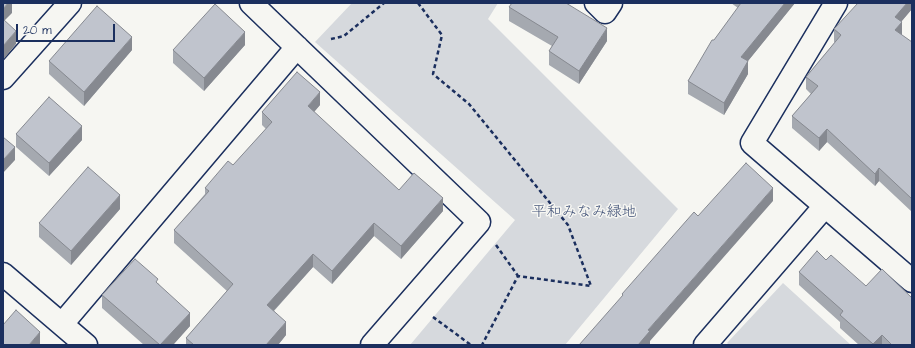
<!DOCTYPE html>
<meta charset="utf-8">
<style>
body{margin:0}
#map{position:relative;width:915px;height:348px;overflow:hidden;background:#f6f6f2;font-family:"Architects Daughter",sans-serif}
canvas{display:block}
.frame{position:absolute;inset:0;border:4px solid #1b2f5e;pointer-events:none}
.scale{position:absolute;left:16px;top:24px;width:99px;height:18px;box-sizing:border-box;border:2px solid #1b2f5e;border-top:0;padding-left:5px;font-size:12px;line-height:14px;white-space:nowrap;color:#1b2f5e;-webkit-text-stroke:3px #f6f6f2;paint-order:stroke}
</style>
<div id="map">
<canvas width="915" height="348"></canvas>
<div class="frame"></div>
<div class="scale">20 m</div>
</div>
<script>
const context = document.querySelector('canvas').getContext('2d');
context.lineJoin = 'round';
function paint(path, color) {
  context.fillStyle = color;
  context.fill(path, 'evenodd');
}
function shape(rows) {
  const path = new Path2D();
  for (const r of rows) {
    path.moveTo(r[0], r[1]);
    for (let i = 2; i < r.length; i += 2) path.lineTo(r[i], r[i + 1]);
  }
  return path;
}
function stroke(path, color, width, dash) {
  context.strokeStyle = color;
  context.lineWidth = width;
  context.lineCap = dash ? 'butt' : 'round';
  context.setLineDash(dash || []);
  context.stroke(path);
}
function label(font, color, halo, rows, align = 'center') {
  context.font = font + ' "Architects Daughter","Klee One",sans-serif';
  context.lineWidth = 3;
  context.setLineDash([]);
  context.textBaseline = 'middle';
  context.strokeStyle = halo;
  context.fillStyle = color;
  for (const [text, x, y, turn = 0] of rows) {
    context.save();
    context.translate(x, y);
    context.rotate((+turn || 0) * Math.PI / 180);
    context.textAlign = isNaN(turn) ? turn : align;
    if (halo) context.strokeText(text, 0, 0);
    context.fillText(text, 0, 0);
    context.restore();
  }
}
const green = shape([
 [352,3,498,3,488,19,678,209,565,345,410,345,515,220,315,42],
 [783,283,851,345,729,345,727,343]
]);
const path = shape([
 [418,3,442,35,433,74,469,104,568,225,591,286,518,276,482,345],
 [331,39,344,36,384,3],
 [496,245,518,276],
 [433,317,471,345]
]);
const minor = shape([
 [251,3,479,222,372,345],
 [596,3,605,12,611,3],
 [836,3,752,143,912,281],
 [3,78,70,3],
 [3,274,86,345],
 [62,324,297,47],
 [705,345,825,206]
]);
const wall = shape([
 [731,3,795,3,748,61,748,74,724,115,688,94,688,81,714,40,738,8],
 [912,3,912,9,901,22,901,35,912,42,912,212,879,181,875,186,827,142,819,151,792,128,792,116,811,94,806,89,806,77,835,42,834,42,834,29],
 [509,7,607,41,579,84,549,65,549,51,552,46,509,21],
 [245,45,204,91,173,63,173,50],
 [132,50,84,106,49,74,49,61],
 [320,105,314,112,399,190,443,211,401,259,374,236,332,284,313,267,274,311,286,335,278,345,186,345,186,338,227,291,174,243,174,230,205,194,205,188,233,165,266,129,262,125,262,112],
 [16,134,82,140,49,176,16,147],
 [120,209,71,265,39,237,39,223],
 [826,260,866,286,912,345,859,345,840,328,840,322,799,285,799,272],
 [158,283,190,326,173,345,144,345,102,308,102,295]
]);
const shadedWall = shape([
 [8,3,12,3,12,13,3,22,3,9],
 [785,3,795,3,748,61,748,74,724,115,724,103,741,57],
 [907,3,912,3,912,9,895,29,895,17],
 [902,22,902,34,895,43,895,30],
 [607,28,607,41,579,84,579,71],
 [16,31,16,44,3,60,3,46],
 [245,32,245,45,204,91,204,78],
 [132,37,132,50,84,106,84,92],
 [320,92,320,105,308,119,308,106],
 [82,126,82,140,49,176,49,163],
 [827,129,827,142,819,151,819,138],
 [15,147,15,160,3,173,3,160],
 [879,168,879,181,875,186,875,174],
 [773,188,773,201,650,341,650,345,638,345,648,330],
 [120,195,120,209,71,265,71,251],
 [443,198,443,211,401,259,401,246],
 [374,223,374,236,332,284,332,271],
 [313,254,313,267,267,318,267,305],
 [190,313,190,326,173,345,160,345],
 [286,322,286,335,278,345,266,345],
 [40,332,40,345,29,345],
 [882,335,882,345,873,345,873,344]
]);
const building = shape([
 [3,3,8,3,3,9,3,3],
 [512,3,566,3,607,28,579,71,549,51,558,37,509,7,512,3],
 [741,3,785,3,741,57,748,61,724,103,688,81,712,40,714,40,741,3],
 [858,3,907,3,895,17,902,22,895,30,912,42,912,199,879,168,875,174,827,129,819,138,792,116,818,86,806,77,841,35,834,29,858,3],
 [215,4,245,32,204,78,173,50,215,4],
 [97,6,132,37,84,92,49,61,97,6],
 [3,19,16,31,3,46,3,19],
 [297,72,320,92,308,106,399,190,414,173,443,198,401,246,374,223,332,271,313,254,267,305,286,322,266,345,194,345,186,338,233,284,174,230,209,191,205,188,228,161,233,165,272,122,262,112,297,72],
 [49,97,82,126,49,163,16,134,49,97],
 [3,137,15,147,3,160,3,137],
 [746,163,773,188,648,330,650,331,638,345,579,345,623,295,622,294,694,212,698,216,746,163],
 [88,167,120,195,71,251,39,223,88,167],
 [817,251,826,260,831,255,866,286,882,269,912,298,912,345,892,345,882,335,873,344,840,315,843,311,799,272,817,251],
 [135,259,158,279,156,282,190,313,160,345,102,295,135,259],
 [16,310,40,332,29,345,3,345,3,325,16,310]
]);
const parkNames = [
 ["平和みなみ緑地",584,213]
];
paint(green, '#d6d9dd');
stroke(minor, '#1b2f5e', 25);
stroke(path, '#1b2f5e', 2.5, [4, 3]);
stroke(minor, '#f6f6f2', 22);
paint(wall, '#a5a9b0');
paint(shadedWall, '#868990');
paint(building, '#c0c4cd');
stroke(building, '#868990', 1);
label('15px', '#405177', '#f6f6f2', parkNames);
</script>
